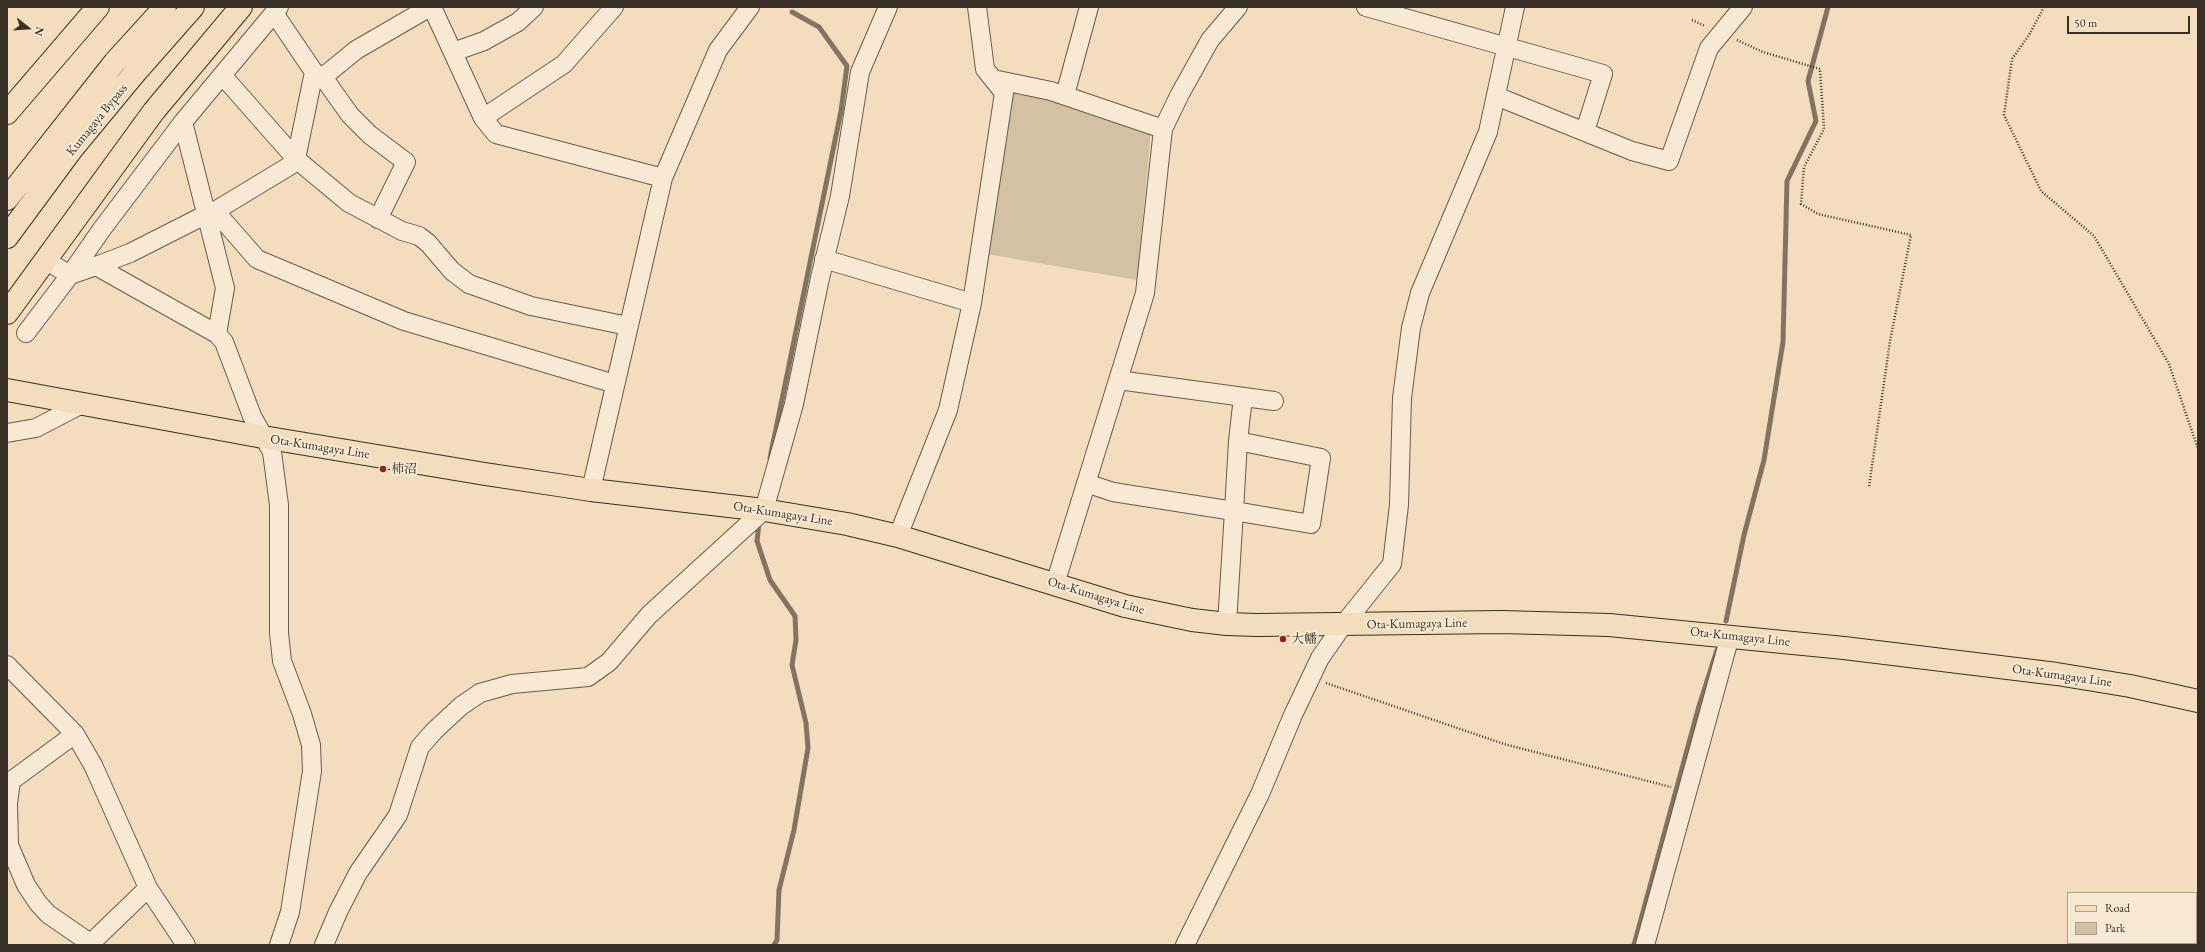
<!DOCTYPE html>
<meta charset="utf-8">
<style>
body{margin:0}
#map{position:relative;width:2205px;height:952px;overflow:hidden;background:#f4ddbd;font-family:"EB Garamond",serif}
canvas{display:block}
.frame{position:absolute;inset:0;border:8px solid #383026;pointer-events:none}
.legend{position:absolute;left:2067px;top:892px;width:130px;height:52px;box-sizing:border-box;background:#f8e9d4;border:1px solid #ab9f8e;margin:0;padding:5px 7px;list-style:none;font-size:12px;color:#383026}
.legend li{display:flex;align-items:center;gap:8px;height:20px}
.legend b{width:20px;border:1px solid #ab9f8e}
.north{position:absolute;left:8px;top:8px;width:40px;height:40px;-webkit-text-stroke:3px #f8e9d4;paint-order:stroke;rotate:107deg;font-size:11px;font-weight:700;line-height:16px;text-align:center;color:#383026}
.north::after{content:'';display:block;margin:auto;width:14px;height:18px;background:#383026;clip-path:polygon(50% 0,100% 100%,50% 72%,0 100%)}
.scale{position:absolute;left:2067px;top:16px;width:123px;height:18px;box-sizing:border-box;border:2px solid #383026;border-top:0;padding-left:5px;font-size:12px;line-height:14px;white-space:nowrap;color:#383026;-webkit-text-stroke:3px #f8e9d4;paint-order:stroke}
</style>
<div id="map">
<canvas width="2205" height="952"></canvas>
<div class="frame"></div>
<ul class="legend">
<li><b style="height:5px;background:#f4ddbd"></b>Road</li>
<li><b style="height:11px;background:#d4c0a3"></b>Park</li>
</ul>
<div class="north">N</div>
<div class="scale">50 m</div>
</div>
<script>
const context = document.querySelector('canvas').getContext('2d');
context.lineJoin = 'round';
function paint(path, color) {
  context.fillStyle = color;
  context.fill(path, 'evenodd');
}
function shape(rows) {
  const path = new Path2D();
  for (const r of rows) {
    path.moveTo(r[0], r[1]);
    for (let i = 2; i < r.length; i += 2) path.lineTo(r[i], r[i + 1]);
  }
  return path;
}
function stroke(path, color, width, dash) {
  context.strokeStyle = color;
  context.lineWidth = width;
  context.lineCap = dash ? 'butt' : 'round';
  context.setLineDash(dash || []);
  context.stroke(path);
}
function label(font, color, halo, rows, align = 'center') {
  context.font = font + ' "EB Garamond","Noto Serif JP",serif';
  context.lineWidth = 4;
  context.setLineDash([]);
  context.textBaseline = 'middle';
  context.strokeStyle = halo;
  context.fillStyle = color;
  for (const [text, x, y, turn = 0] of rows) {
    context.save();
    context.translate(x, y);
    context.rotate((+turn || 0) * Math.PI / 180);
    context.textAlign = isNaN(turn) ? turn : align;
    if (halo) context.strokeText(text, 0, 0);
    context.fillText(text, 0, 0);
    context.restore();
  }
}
const green = shape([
 [1009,88,1059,100,1151,131,1137,280,986,254]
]);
const stream = shape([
 [770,458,841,111,847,66,819,27,792,12],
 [759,523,757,541,770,580,795,616,796,640,792,665,806,723,808,748,794,830,779,890,777,940,774,945],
 [1726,621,1744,535,1764,460,1783,342,1787,181,1816,121,1808,81,1828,7],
 [1634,945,1699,706,1717,650]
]);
const path = shape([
 [2044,7,2029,35,2012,59,2004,115,2041,191,2094,236,2169,364,2198,449],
 [1692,20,1705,26],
 [1737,40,1763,52,1820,69,1824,129,1804,167,1801,204,1818,214,1911,235,1890,341,1869,487],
 [1326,683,1504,744,1671,787]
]);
const minor = shape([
 [432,7,483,118,496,134,663,178],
 [1366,7,1603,74,1585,131],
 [274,13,314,72,323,77,350,115,370,135,406,162,378,219],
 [453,52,484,41,518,22,534,7],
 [222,75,296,159,349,203,402,231,419,236,428,243,452,271,469,284,531,306,628,326],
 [323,77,356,50,430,7],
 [993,79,1051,91,1163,129],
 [1065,95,1089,7],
 [1496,96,1632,151,1669,161,1709,48,1743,7],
 [483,118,564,64,614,7],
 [183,122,225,288,217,334,224,342,252,416,272,452,279,505,279,633,282,661,302,714,311,745,312,771,290,912,279,945],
 [215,211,257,259,404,321,615,384],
 [824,259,972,303],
 [45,260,70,275,96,266,130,253,207,214,215,211,291,165,296,159,314,72],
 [96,266,217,334],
 [26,333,70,275,102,229,183,122,279,7],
 [1118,380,1274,401],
 [7,433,36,428,82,404],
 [1238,441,1243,397],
 [1086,483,1113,492,1234,511,1311,524,1321,458,1238,441,1234,511,1227,624],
 [591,490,663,178,718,50,750,7],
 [898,536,948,410,972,303,1004,93,985,69,977,7],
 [1055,584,1145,293,1163,129,1180,94,1210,40,1238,7],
 [7,665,75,734,93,765,148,888,186,945],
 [75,734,11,781,8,803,9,845,26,885,38,903,48,914,90,943],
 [89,945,148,888],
 [324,945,338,912,358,873,398,815,420,747,434,731,461,706,480,693,512,684,588,677,609,662,649,615,764,510,794,404,820,278,840,196,860,72,888,7],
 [1185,945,1260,794,1293,715,1320,658,1343,625,1392,564,1399,505,1402,398,1411,328,1420,293,1488,132,1515,7],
 [1645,945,1730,636]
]);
const major = shape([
 [7,390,263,437,485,474,591,490,764,510,847,524,898,536,1125,606,1192,620,1227,624,1257,625,1502,622,1609,625,1844,648,2057,674,2130,686,2198,701]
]);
const highway = shape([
 [7,113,98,7],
 [7,199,115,62,165,7],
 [7,237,72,149,134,74,193,7],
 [7,313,154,111,241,7]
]);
const markers = [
 [383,469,4,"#8f2418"],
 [1283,639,4,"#8f2418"]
];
const streetNames = [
 ["Kumagaya Bypass",97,120,-51],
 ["Ota-Kumagaya Line",320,447,9],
 ["Ota-Kumagaya Line",783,514,9],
 ["Ota-Kumagaya Line",1096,596,17],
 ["Ota-Kumagaya Line",1417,624,-1],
 ["Ota-Kumagaya Line",1740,637,6],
 ["Ota-Kumagaya Line",2062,676,8]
];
const poiNames = [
 ["柿沼",391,469],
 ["大幡",1291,639]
];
paint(green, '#d4c0a3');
stroke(stream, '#827462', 5);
stroke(minor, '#675b4c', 20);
stroke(major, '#383026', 24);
stroke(highway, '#383026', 24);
stroke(path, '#383026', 2.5, [1, 2]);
stroke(minor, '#f8e9d4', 18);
stroke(major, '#f4ddbd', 22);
stroke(highway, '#f4ddbd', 22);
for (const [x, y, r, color] of markers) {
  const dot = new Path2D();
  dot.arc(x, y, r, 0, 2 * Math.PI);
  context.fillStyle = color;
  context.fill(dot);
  stroke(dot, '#f8e9d4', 1.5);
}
label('13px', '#383026', '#f8e9d4', streetNames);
label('13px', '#383026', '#f8e9d4', poiNames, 'left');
</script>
